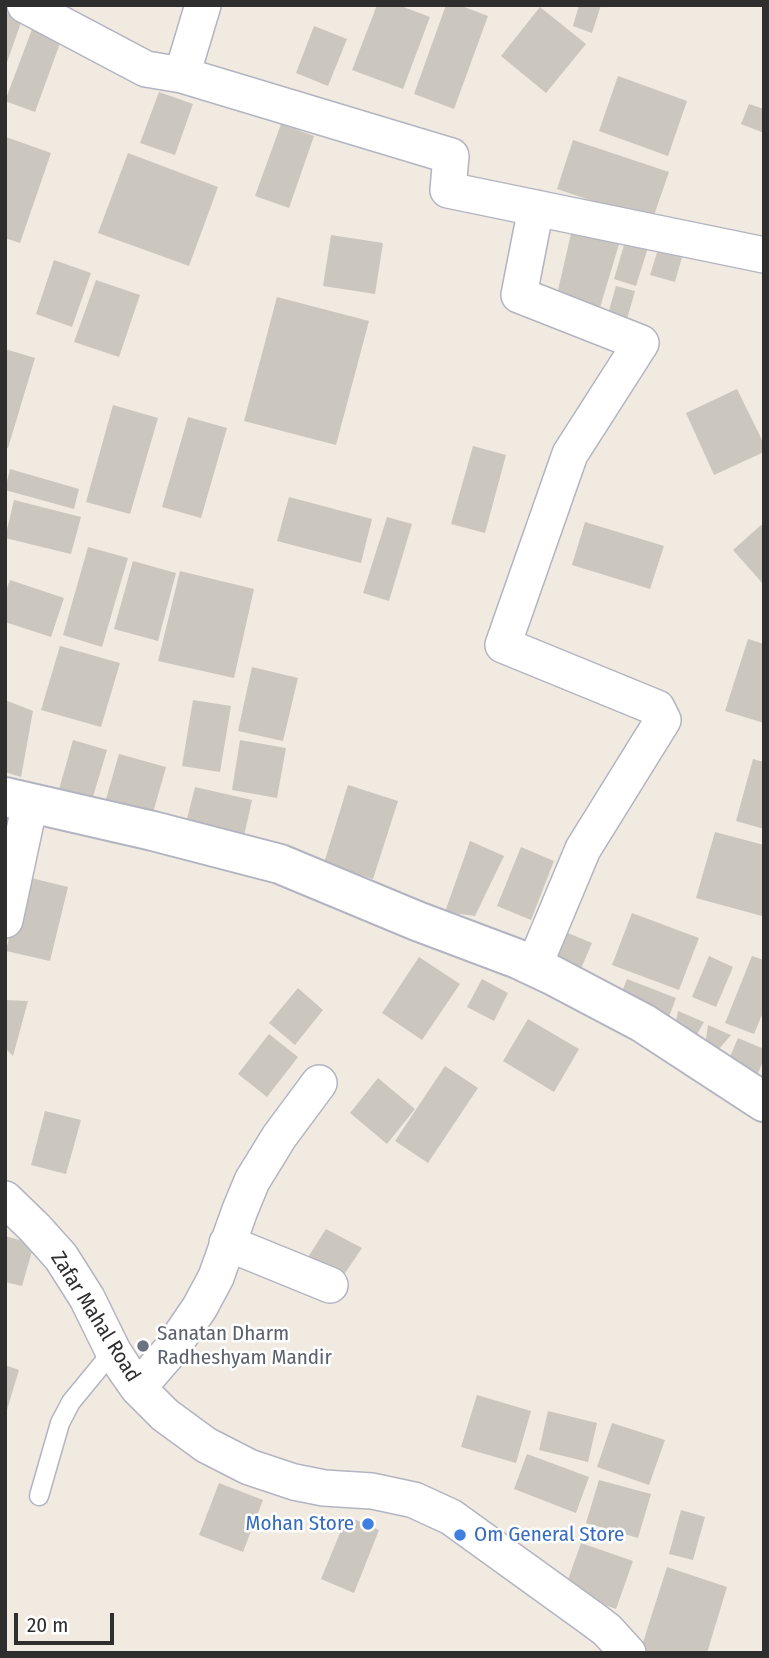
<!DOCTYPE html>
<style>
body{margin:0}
#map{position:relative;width:769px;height:1658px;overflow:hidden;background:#f0eae0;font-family:"Fira Sans Condensed",sans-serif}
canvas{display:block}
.frame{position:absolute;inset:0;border:7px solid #2e2e2e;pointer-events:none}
.scale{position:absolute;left:14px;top:1613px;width:100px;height:32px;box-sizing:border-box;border:4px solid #2e2e2e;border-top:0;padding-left:9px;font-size:21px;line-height:24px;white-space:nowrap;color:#2e2e2e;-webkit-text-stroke:5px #fff;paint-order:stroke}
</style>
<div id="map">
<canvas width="769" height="1658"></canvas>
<div class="frame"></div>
<div class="scale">20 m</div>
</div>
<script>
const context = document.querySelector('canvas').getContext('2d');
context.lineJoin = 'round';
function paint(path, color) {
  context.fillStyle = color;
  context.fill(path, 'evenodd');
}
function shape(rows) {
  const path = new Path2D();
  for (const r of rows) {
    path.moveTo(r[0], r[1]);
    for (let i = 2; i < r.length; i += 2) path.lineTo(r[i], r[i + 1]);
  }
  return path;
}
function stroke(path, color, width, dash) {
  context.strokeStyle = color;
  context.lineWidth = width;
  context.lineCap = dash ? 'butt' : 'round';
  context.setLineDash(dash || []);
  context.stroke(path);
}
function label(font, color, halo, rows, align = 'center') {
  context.font = font + ' "Fira Sans Condensed",sans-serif';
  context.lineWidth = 5;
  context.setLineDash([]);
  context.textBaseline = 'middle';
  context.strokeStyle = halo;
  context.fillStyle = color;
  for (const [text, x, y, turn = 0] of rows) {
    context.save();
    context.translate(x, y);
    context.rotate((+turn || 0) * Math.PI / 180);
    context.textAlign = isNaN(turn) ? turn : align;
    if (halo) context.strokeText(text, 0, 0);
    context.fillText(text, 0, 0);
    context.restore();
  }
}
const building = shape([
 [377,5,398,5,430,17,403,89,352,70],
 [446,5,459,5,488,16,454,109,414,94],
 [579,5,601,5,592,33,573,26],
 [540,7,586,44,546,93,501,56],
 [5,11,23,17,6,65,5,65],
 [34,24,63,35,35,112,5,101],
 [314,26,347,39,328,86,296,73],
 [618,76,687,101,668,156,599,131],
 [159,92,193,104,175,155,140,143],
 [749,104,764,109,764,133,741,124],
 [281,124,314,136,289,208,255,196],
 [6,137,51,153,20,243,5,238],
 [573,140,669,172,652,221,557,189],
 [128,153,218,187,189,266,98,233],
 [573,225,622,234,599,311,556,299],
 [331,235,383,243,375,294,323,286],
 [627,235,650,241,636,286,614,279],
 [660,243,684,250,675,282,650,275],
 [54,260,91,273,72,327,36,314],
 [96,280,140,295,119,357,74,342],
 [616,286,635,291,625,326,606,321],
 [277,297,369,321,336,445,244,421],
 [5,349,35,358,8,448,5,447],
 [737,389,764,444,764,452,714,475,686,413],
 [113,405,158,418,130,514,86,502],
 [188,417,227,428,201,518,162,507],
 [473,446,506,455,485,533,451,524],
 [10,469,79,489,74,509,5,490],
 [289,497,372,519,361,563,277,541],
 [14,500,81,517,71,554,5,538],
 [387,517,412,524,389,601,363,593],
 [585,522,664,546,650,589,572,565],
 [761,525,764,528,764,585,733,550],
 [88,547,128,558,102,647,63,635],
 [133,561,176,573,158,641,114,629],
 [180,571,254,589,234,678,158,661],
 [10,580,64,598,51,637,5,622,5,593],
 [748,639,764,644,764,723,725,711],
 [60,646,120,663,101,727,41,710],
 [252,667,298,678,283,741,238,731],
 [5,700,33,711,21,777,5,772],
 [193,700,231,706,220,772,182,766],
 [73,740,107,750,89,810,56,800],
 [240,740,286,748,277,798,232,790],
 [119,754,166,767,149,827,102,813],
 [753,759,764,762,764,829,736,821],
 [348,785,398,801,373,879,324,863],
 [195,787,252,800,242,845,184,831],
 [715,832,764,845,764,911,762,916,696,898],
 [470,841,504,856,475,916,445,912],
 [521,847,554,861,531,920,497,906],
 [23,876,68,887,50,961,6,951],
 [632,913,699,938,679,990,612,965],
 [563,931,592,943,579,973,550,961],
 [709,956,733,967,716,1007,692,997],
 [752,956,764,960,764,1010,754,1034,725,1023],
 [419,957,460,984,422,1040,382,1013],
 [482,979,508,993,494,1021,467,1007],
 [627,979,676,998,667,1022,618,1002],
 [298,988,323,1010,295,1045,269,1023],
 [5,1000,28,1001,13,1056,5,1048],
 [678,1011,704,1022,692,1043,673,1036],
 [528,1019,579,1049,554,1092,503,1061],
 [708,1025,731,1035,719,1049,705,1046],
 [269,1034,298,1057,267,1097,238,1074],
 [738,1038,764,1049,764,1059,753,1085,723,1073],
 [445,1066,478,1088,428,1163,395,1141],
 [378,1078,415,1109,387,1144,350,1113],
 [45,1111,81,1120,66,1174,31,1165],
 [326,1229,362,1248,339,1282,305,1262],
 [5,1236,34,1244,22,1286,5,1282],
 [5,1365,19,1370,6,1413,5,1413],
 [477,1395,531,1411,516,1463,461,1447],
 [548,1411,597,1423,588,1462,539,1450],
 [612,1423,665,1440,649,1485,597,1467],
 [527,1454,589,1477,576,1513,514,1489],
 [599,1480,651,1494,638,1538,586,1523],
 [219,1483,263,1500,243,1552,199,1535],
 [681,1510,705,1517,693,1560,669,1554],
 [347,1516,379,1530,354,1593,321,1579],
 [581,1543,633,1561,616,1609,564,1591],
 [667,1567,727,1587,707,1653,640,1652]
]);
const lane = shape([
 [39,1496,60,1423,71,1402,113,1351]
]);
const street = shape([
 [25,5,146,69,182,75,451,156,448,190,764,255],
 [182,75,203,5],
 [5,920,30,803],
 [534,966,583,849,663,720,657,708,503,645,570,454,641,343,519,295,536,208],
 [5,1199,35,1228,61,1257,87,1298,113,1351,124,1368,138,1388,165,1415,206,1445,249,1467,294,1482,324,1488,372,1491,414,1500,451,1517,591,1618,607,1630,628,1653],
 [227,1243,330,1285],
 [138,1388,170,1351,200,1307,216,1277,240,1210,252,1181,279,1137,319,1083]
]);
const secondary = shape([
 [5,797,153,831,280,864,417,921,518,959,552,975,643,1023,764,1102]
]);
const markers = [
 [143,1346,7,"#6b7280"],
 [368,1524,7,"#3f7fe0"],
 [460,1535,7,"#3f7fe0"]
];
const streetNames = [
 ["Zafar Mahal Road",95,1317,58]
];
const worshipNames = [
 ["Sanatan Dharm",157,1334],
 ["Radheshyam Mandir",157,1358]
];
const shopNames = [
 ["Mohan Store",354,1524],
 ["Om General Store",474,1535,"left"]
];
paint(building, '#cbc7bf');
stroke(lane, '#b3b4c2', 21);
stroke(street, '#b3b4c2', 38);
stroke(secondary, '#b3b4c2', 42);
stroke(lane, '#fff', 18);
stroke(street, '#fff', 35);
stroke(secondary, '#fff', 38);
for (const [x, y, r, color] of markers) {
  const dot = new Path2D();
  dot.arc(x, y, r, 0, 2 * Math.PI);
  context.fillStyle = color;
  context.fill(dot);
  stroke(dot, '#fff', 2.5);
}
label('21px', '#2e2e2e', '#fff', streetNames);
label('21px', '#5b616d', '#fff', worshipNames, 'left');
label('21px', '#366cbe', '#fff', shopNames, 'right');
</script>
